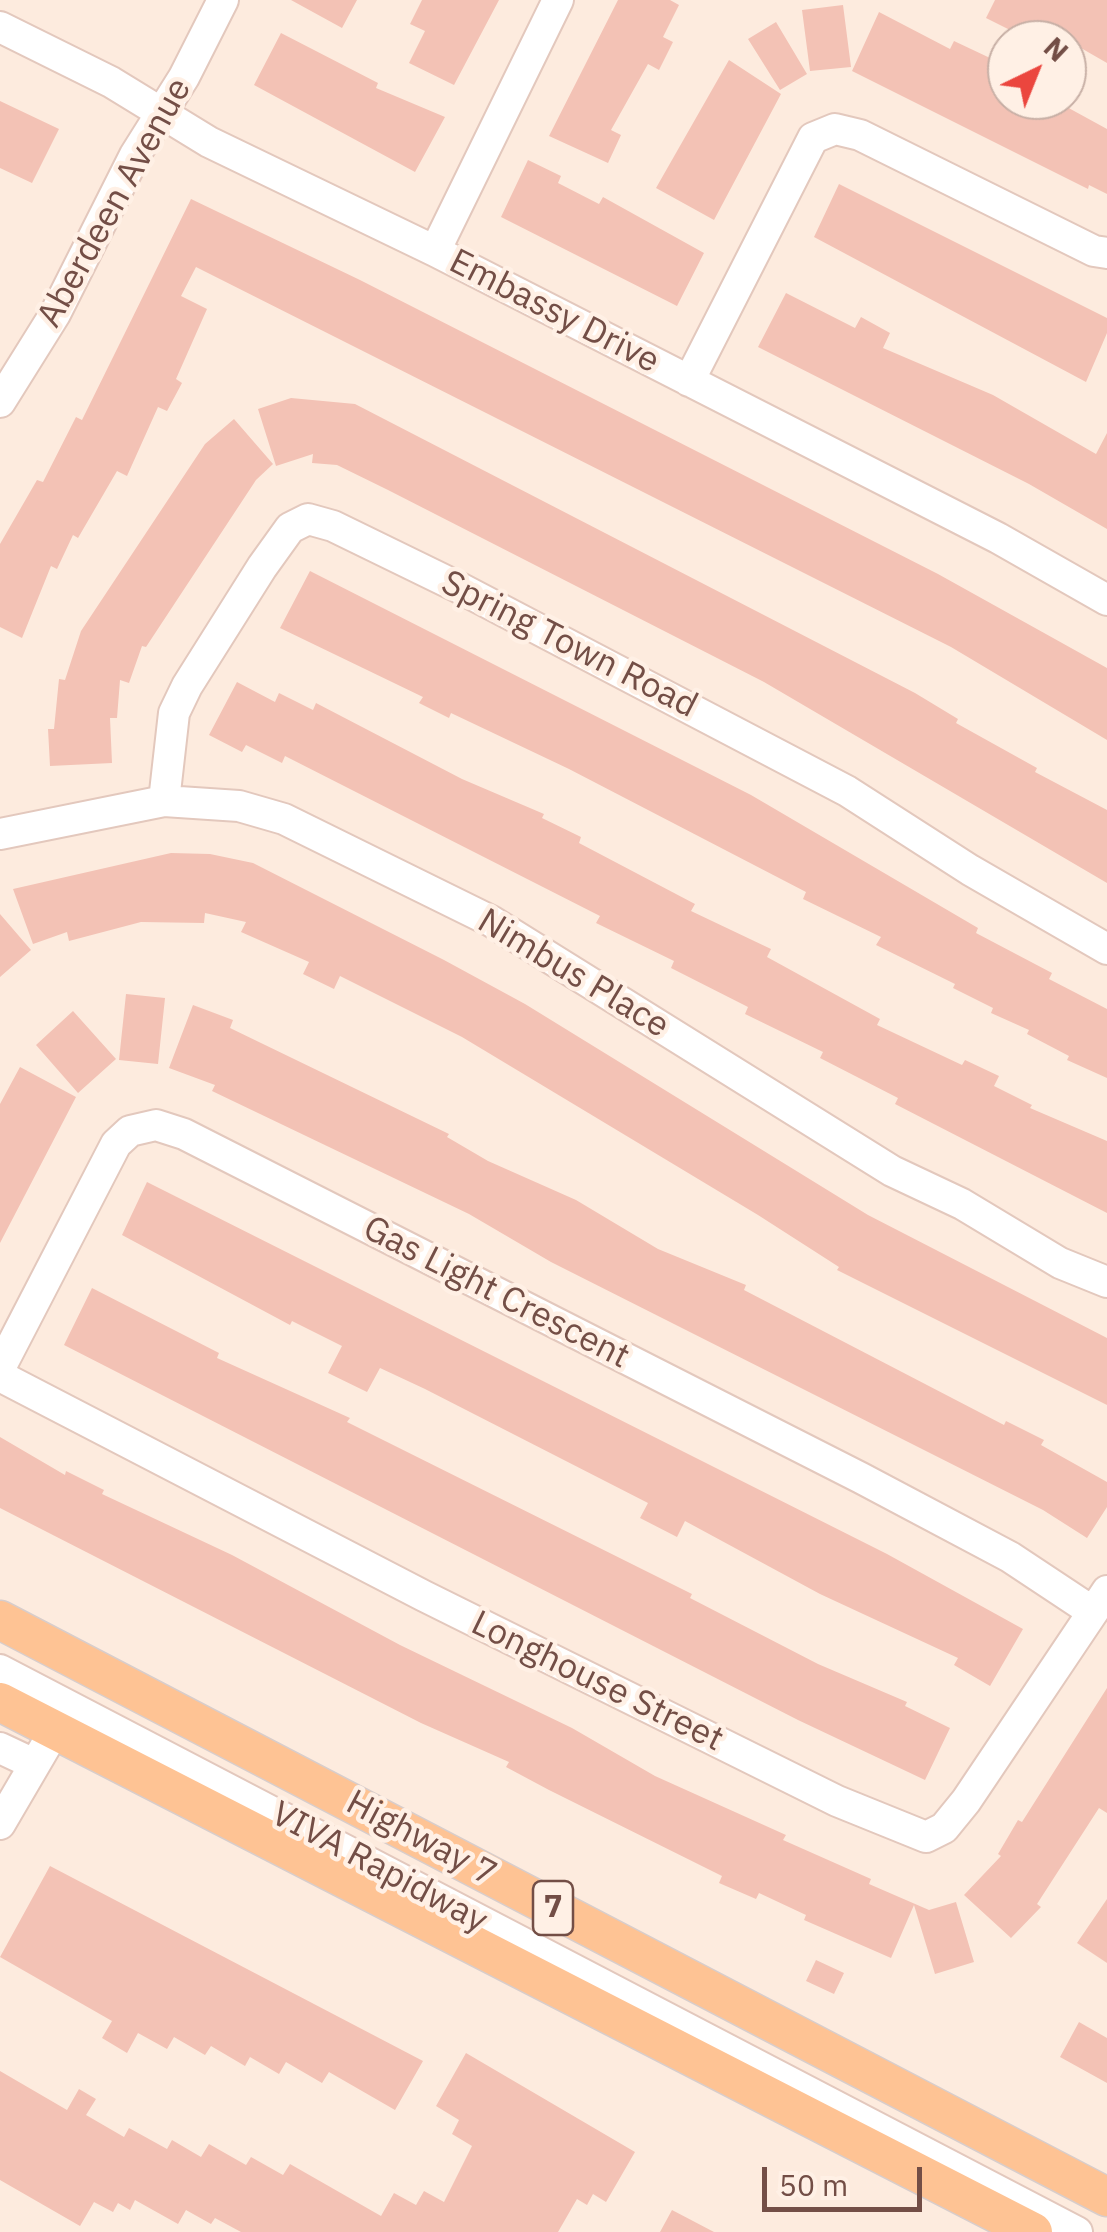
<!DOCTYPE html>
<style>
body{margin:0}
#map{position:relative;width:1107px;height:2232px;overflow:hidden;background:#fdebde;font-family:"IBM Plex Sans",sans-serif}
canvas{display:block}
.north{position:absolute;left:987px;top:20px;width:100px;height:100px;box-sizing:border-box;background:#fff0e5;border:2px solid #c7afa5;border-radius:50%;rotate:43deg;font-size:28px;font-weight:700;line-height:40px;text-align:center;color:#734e46}
.north::after{content:'';display:block;margin:auto;width:35px;height:45px;background:#eb463e;clip-path:polygon(50% 0,100% 100%,50% 72%,0 100%)}
.scale{position:absolute;left:762px;top:2167px;width:160px;height:45px;box-sizing:border-box;border:5px solid #734e46;border-top:0;padding-left:12px;font-size:30px;line-height:35px;white-space:nowrap;color:#734e46;-webkit-text-stroke:8px #fff0e5;paint-order:stroke}
</style>
<div id="map">
<canvas width="1107" height="2232"></canvas>
<div class="north">N</div>
<div class="scale">50 m</div>
</div>
<script>
const context = document.querySelector('canvas').getContext('2d');
context.lineJoin = 'round';
function paint(path, color) {
  context.fillStyle = color;
  context.fill(path, 'evenodd');
}
function shape(rows) {
  const path = new Path2D();
  for (const r of rows) {
    path.moveTo(r[0], r[1]);
    for (let i = 2; i < r.length; i += 2) path.lineTo(r[i], r[i + 1]);
  }
  return path;
}
function stroke(path, color, width, dash) {
  context.strokeStyle = color;
  context.lineWidth = width;
  context.lineCap = dash ? 'butt' : 'round';
  context.setLineDash(dash || []);
  context.stroke(path);
}
function label(font, color, halo, rows, align = 'center') {
  context.font = font + ' "IBM Plex Sans",sans-serif';
  context.lineWidth = 9;
  context.setLineDash([]);
  context.textBaseline = 'middle';
  context.strokeStyle = halo;
  context.fillStyle = color;
  for (const [text, x, y, turn = 0] of rows) {
    context.save();
    context.translate(x, y);
    context.rotate((+turn || 0) * Math.PI / 180);
    context.textAlign = isNaN(turn) ? turn : align;
    if (halo) context.strokeText(text, 0, 0);
    context.fillText(text, 0, 0);
    context.restore();
  }
}
const building = shape([
 [291,0,357,0,342,28],
 [422,0,499,0,454,85,409,63,425,31,410,24],
 [618,0,670,0,679,5,663,37,673,42,659,70,648,64,611,130,621,135,608,163,549,136],
 [995,0,1107,0,1107,63,1067,40,1046,40,1018,25,1014,32,986,18],
 [843,5,851,67,810,71,802,10],
 [879,12,950,49,954,41,1007,66,1007,100,1054,100,1107,129,1107,194,1089,185,1088,189,852,71],
 [776,22,807,74,780,90,748,39],
 [281,33,378,83,376,88,445,117,415,172,254,85],
 [729,60,781,94,714,220,656,188],
 [0,101,59,129,32,183,0,168],
 [528,160,561,176,558,183,599,204,603,197,704,253,677,306,501,217],
 [839,184,1107,318,1107,333,1086,382,814,237],
 [191,199,360,280,938,574,1107,668,1107,740,951,647,196,267,181,296,207,309,176,379,182,383,167,411,158,407,127,476,117,471,78,538,73,535,57,569,51,566,22,638,0,627,0,544,37,480,43,482,76,417,82,420],
 [786,293,855,328,861,317,890,333,883,348,993,395,1096,454,1107,433,1107,529,1029,484,758,347],
 [291,398,355,404,915,693,958,719,956,723,1037,768,1035,772,1107,810,1107,883,764,682,388,490,337,465,312,463,313,454,276,466,258,409],
 [234,419,273,464,256,480,146,647,142,646,129,683,120,680,117,718,110,718,112,763,50,766,48,729,54,729,59,679,65,680,81,631,205,444],
 [310,571,751,795,978,928,976,933,1052,973,1049,979,1107,1009,1107,1078,1067,1060,1069,1056,1027,1034,1029,1030,991,1013,993,1008,953,988,955,984,876,945,881,937,803,899,806,892,569,769,451,713,449,718,419,703,423,697,280,628],
 [237,682,275,702,279,693,313,710,316,703,462,779,544,814,542,818,581,837,579,843,695,904,691,911,771,949,767,957,880,1019,877,1025,962,1065,965,1060,999,1076,994,1086,1032,1105,1030,1108,1107,1141,1107,1213,895,1104,898,1098,820,1058,823,1052,745,1014,748,1007,671,968,674,961,596,923,600,916,285,756,282,763,246,745,242,752,209,735],
 [171,853,210,854,253,863,444,960,525,1004,868,1215,1107,1338,1107,1405,837,1270,839,1267,758,1215,462,1037,340,976,334,989,303,974,309,962,241,932,246,922,205,913,204,923,141,922,69,941,67,932,33,944,13,889],
 [0,914,31,950,0,977],
 [126,994,165,998,158,1064,119,1060],
 [193,1005,233,1020,230,1028,449,1134,447,1137,488,1161,576,1200,658,1249,746,1285,744,1290,1004,1425,1006,1421,1044,1440,1041,1445,1107,1482,1107,1507,1087,1538,1043,1510,551,1262,469,1214,212,1091,215,1085,169,1068],
 [73,1011,116,1059,78,1093,36,1045],
 [20,1067,76,1097,0,1243,0,1104],
 [147,1182,887,1554,1023,1629,990,1686,954,1665,958,1658,820,1594,685,1521,677,1537,640,1518,648,1503,425,1389,380,1368,367,1392,328,1373,342,1346,292,1321,290,1325,122,1235],
 [92,1288,219,1353,217,1358,350,1418,347,1422,692,1594,690,1598,818,1664,907,1702,905,1706,950,1728,925,1780,798,1720,64,1345],
 [0,1437,65,1475,66,1471,104,1490,102,1494,232,1555,400,1645,572,1728,655,1776,786,1835,783,1840,871,1879,869,1884,929,1910,956,1902,974,1962,935,1974,914,1905,891,1958,804,1920,806,1915,759,1893,756,1899,719,1883,722,1876,549,1790,506,1767,509,1762,421,1723,0,1508],
 [1107,1688,1107,1813,1099,1808,1037,1904,1041,1907,1011,1938,964,1895,1001,1856,998,1854,1018,1820,1022,1822],
 [50,1866,423,2061,395,2110,329,2072,322,2083,286,2062,279,2074,250,2057,245,2066,211,2046,205,2055,174,2037,167,2049,138,2033,127,2053,102,2038,112,2021,0,1957],
 [1107,1899,1107,1963,1077,1943],
 [816,1960,844,1973,834,1994,806,1981],
 [1079,2022,1107,2038,1107,2083,1060,2057],
 [466,2053,635,2152,606,2202,593,2194,587,2205,577,2199,558,2232,241,2232,215,2218,211,2224,186,2210,178,2224,135,2200,130,2210,118,2203,113,2212,94,2202,80,2226,0,2180,0,2071,67,2110,79,2089,96,2099,86,2115,124,2137,129,2128,167,2149,172,2140,201,2157,209,2144,246,2165,251,2157,283,2175,290,2164,381,2216,394,2193,416,2205,424,2191,444,2202,472,2146,452,2134,459,2120,436,2106],
 [672,2210,714,2232,660,2232]
]);
const minor = shape([
 [0,27,111,82,209,142,435,251,998,538,1107,600],
 [435,251,558,0],
 [689,381,813,138,835,129,860,135,1094,251,1107,253],
 [0,402,55,314,135,155,184,77,223,0],
 [164,801,174,713,187,686,262,567,290,528,308,519,333,526,456,586,847,791,970,870,1107,949],
 [0,834,164,801,239,806,284,819,491,921,892,1171,962,1204,1060,1263,1107,1282],
 [0,1368,116,1144,130,1131,156,1125,184,1134,861,1478,1010,1557,1093,1612],
 [0,1376,424,1596,837,1801,926,1837,944,1828,966,1801,1107,1591],
 [0,1670,1077,2232],
 [0,1748,34,1764],
 [0,1824,55,1730]
]);
const major = shape([
 [0,1620,1107,2197],
 [0,1702,1033,2232]
]);
const shields = [
 [553,1908,40]
];
const shieldNames = [
 ["7",553,1908]
];
const streetNames = [
 ["Aberdeen Avenue",115,203,-61],
 ["Embassy Drive",554,312,27],
 ["Spring Town Road",569,645,27],
 ["Nimbus Place",573,974,31],
 ["Gas Light Crescent",496,1293,27],
 ["Longhouse Street",597,1682,26],
 ["Highway 7",421,1839,28],
 ["VIVA Rapidway",379,1868,28]
];
paint(building, '#f3c2b5');
stroke(minor, '#e3c8bd', 34);
stroke(major, '#d8cdcb', 41);
stroke(minor, '#fff', 30);
stroke(major, '#fec394', 38);
for (const [x, y, w] of shields) {
  const box = new Path2D();
  box.roundRect(x - w / 2, y - 27, w, 54, 8);
  context.fillStyle = '#fff0e5';
  context.fill(box);
  stroke(box, '#734e46', 2.5);
}
label('bold 32px', '#734e46', null, shieldNames);
label('35px', '#734e46', '#fff0e5', streetNames);
</script>
